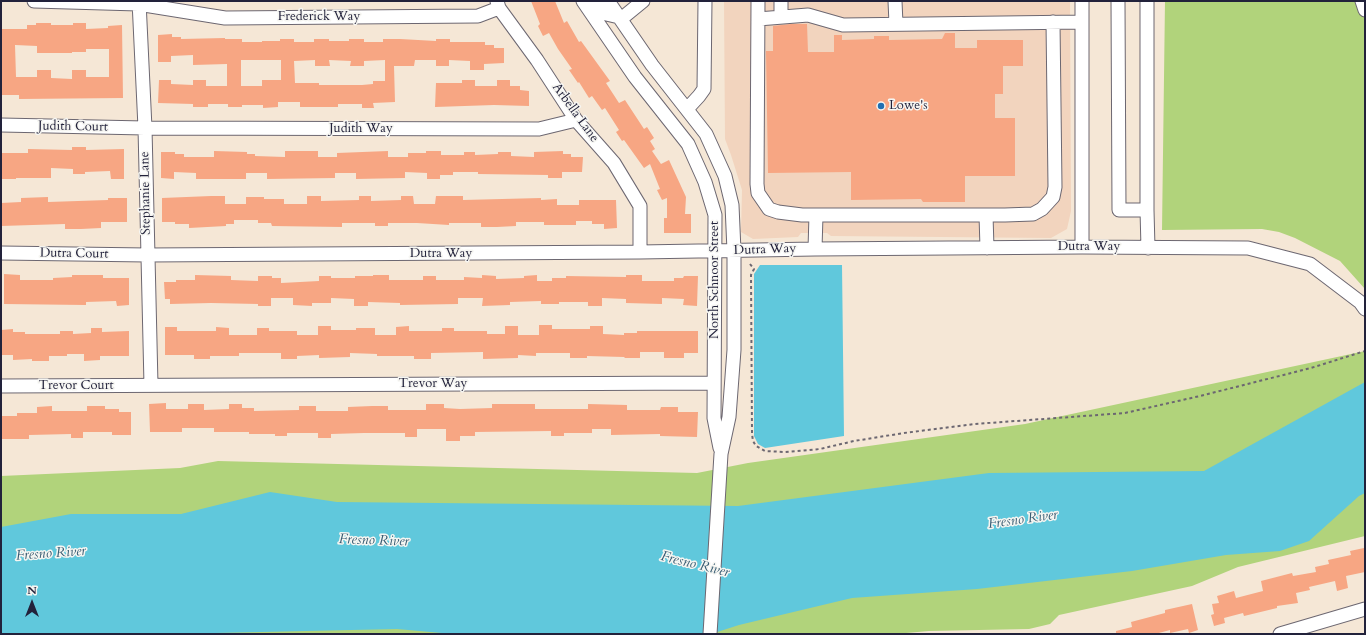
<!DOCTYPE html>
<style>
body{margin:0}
#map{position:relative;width:1366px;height:635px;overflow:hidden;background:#f5e7d6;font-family:Cardo,serif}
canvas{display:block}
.frame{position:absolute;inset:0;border:2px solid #22223b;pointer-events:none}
.north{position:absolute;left:12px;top:583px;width:40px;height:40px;-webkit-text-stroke:3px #f6f6f2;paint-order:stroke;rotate:0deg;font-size:11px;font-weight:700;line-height:16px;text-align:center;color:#22223b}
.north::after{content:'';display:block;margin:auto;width:14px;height:18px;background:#22223b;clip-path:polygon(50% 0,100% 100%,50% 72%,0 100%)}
</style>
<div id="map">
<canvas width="1366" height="635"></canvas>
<div class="frame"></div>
<div class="north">N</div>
</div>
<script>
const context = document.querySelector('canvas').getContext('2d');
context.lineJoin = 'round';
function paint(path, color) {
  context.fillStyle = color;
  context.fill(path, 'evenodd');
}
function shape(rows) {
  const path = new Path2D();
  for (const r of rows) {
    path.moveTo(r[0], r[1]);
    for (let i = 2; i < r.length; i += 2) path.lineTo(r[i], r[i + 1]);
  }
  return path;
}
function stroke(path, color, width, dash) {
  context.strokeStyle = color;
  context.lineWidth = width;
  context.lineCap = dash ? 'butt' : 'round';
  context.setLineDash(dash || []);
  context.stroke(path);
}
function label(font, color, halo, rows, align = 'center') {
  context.font = font + ' Cardo,serif';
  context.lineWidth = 3;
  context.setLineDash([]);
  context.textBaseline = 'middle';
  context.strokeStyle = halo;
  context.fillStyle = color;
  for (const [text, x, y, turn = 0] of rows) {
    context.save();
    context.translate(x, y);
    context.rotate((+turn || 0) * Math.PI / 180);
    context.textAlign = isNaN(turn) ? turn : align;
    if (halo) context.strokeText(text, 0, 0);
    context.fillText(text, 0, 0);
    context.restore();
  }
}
const built = shape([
 [724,1,1070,1,1071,211,1067,229,1051,238,831,236,827,233,801,233,798,237,753,239,741,232,742,190,731,155,725,139]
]);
const green = shape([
 [1165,1,1365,1,1365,289,1340,261,1295,238,1279,232,1262,229,1162,230],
 [1365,351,1365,536,1238,567,1192,586,1059,615,1050,624,1029,629,929,631,895,634,1,634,1,476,180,468,218,461,697,473,748,463,1025,424]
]);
const water = shape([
 [760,265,842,265,844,436,765,448,758,444,754,436,754,274],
 [1365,382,1365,493,1359,496,1309,541,1280,551,1226,555,1132,571,977,589,852,598,739,625,711,634,453,634,397,629,170,634,1,634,1,527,71,514,181,514,270,492,337,502,738,506,989,473,1204,471]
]);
const building = shape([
 [531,1,555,1,564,23,567,21,579,42,581,41,610,81,606,83,619,103,625,100,644,129,647,127,654,138,650,141,655,149,652,151,661,164,669,160,686,197,685,214,691,214,691,233,664,233,664,218,667,218,667,198,662,200,657,190,660,189,650,164,644,168,624,140,622,141,616,132,619,130,605,108,602,110,592,96,589,98,579,82,578,83,569,70,572,69,558,49,549,33,543,36,538,26,540,24],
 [36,23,51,23,51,25,73,25,73,23,86,23,86,29,108,28,108,26,122,25,123,98,19,99,19,95,1,95,1,73,2,73,1,29,27,29,27,25,36,25],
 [15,45,37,46,37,53,72,53,72,52,86,52,86,49,109,49,109,77,86,77,86,70,72,70,72,79,51,78,51,70,37,70,37,77,16,77],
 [791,24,807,24,808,52,834,52,834,35,842,35,842,40,874,39,874,36,889,36,889,40,942,39,945,33,955,33,955,48,977,48,977,40,1023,40,1023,66,1003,66,1003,94,995,94,995,118,1015,118,1015,176,965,176,965,202,923,202,921,199,851,200,851,172,768,173,766,51,773,51,773,26],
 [172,34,172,37,181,37,181,39,225,38,225,39,242,39,242,42,262,42,262,41,280,41,280,39,294,39,294,42,314,42,314,39,329,39,329,41,349,41,349,39,364,39,364,42,383,42,383,39,400,39,436,41,436,39,450,39,450,42,485,42,485,45,494,45,494,48,504,48,504,63,484,64,484,70,470,70,470,61,449,60,449,66,436,66,436,60,415,60,414,66,394,66,395,102,373,103,374,108,362,108,362,104,338,104,338,107,300,107,300,102,278,102,278,107,263,108,263,105,242,105,242,107,228,107,228,104,208,104,208,107,193,107,193,104,158,103,159,80,171,80,171,84,193,85,193,80,206,80,206,86,227,86,227,64,193,65,193,55,171,56,171,62,158,62,158,35],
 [241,60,281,60,281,80,262,80,262,86,241,86],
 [315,60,315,66,330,66,329,60,351,61,350,66,364,66,364,61,385,60,385,81,373,81,373,84,362,85,319,85,319,83,295,83,294,61],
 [462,80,475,80,475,86,497,86,497,80,510,80,510,86,520,86,520,90,529,91,529,106,494,105,435,107,436,83,462,83],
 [72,147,86,147,86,150,124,149,124,179,111,179,110,171,85,172,85,174,73,174,73,169,51,168,51,178,16,178,16,179,1,179,1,153,28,153,28,149,72,150],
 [214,151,247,152,247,154,255,154,255,156,285,157,285,151,318,151,318,157,337,157,337,153,388,151,388,157,408,157,408,153,426,153,426,151,441,151,441,155,464,155,464,152,475,152,475,155,498,154,498,152,511,152,511,156,534,157,534,152,563,151,563,154,571,154,571,157,583,157,582,172,562,172,562,178,548,178,548,175,478,174,478,172,453,172,453,175,440,175,440,179,427,179,427,173,405,172,405,178,356,179,356,173,335,173,335,178,267,179,267,173,246,173,246,179,196,179,196,173,174,172,174,179,161,178,161,152,175,152,175,154,184,154,184,157,214,157],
 [211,196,225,196,225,204,246,204,246,197,264,197,264,199,284,199,284,204,307,204,307,196,321,196,321,201,359,200,359,196,371,196,371,201,401,200,401,196,413,196,414,204,435,204,436,196,463,196,463,200,541,198,541,200,557,199,557,205,579,205,579,200,616,200,617,228,604,229,604,224,592,224,592,221,576,221,576,225,544,225,544,222,516,222,516,226,497,227,481,227,481,223,449,223,449,225,417,223,388,223,388,226,375,226,375,223,342,223,342,227,272,226,271,223,258,223,258,220,234,220,234,224,226,224,226,226,189,228,189,224,175,224,175,222,162,222,162,198],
 [48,197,48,202,108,200,108,198,127,198,127,222,101,222,101,228,81,229,65,229,65,224,1,226,1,203,21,202,21,198],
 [4,274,20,275,20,280,53,280,53,278,72,277,72,275,103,275,103,278,129,278,129,305,117,306,116,301,86,302,86,305,4,304],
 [195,275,231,276,231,280,258,281,258,276,272,276,272,278,281,278,281,283,319,281,319,276,331,276,331,278,355,278,355,276,373,276,373,275,389,275,389,280,423,280,423,276,436,276,436,280,464,280,464,277,482,278,482,275,496,276,496,279,524,278,524,276,537,275,537,281,552,281,552,278,566,278,566,276,626,277,626,275,642,275,642,281,674,281,674,278,683,278,684,276,698,276,697,306,683,305,684,299,662,298,662,304,626,303,626,299,602,298,602,306,588,306,588,302,559,302,559,304,541,304,541,301,510,302,510,305,482,306,483,298,458,298,458,304,400,305,400,303,368,302,368,306,354,306,354,299,331,298,331,303,312,303,312,306,293,305,293,298,271,298,271,306,258,306,258,304,211,303,170,304,170,299,165,299,164,282,176,282,176,280,195,280],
 [539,325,552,325,552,329,590,329,590,326,603,326,603,334,624,335,624,333,637,333,637,331,698,331,698,353,684,353,684,358,664,358,664,352,640,352,640,358,625,358,624,357,587,356,587,358,570,358,570,353,536,353,536,356,518,355,518,358,483,359,483,352,431,353,431,359,414,359,414,356,377,356,377,354,350,353,350,357,319,358,319,355,297,356,297,359,281,359,281,353,239,353,239,356,210,356,210,359,194,359,194,355,165,355,165,327,177,327,177,331,216,331,216,327,229,328,229,335,257,335,257,328,269,328,269,331,297,331,297,335,318,335,318,326,331,326,331,330,356,330,356,328,375,328,375,335,396,335,396,327,409,326,409,331,442,331,442,328,454,328,454,331,487,331,487,334,505,334,505,326,518,326,518,335,539,335],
 [91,328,102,328,102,332,129,331,129,356,100,356,100,360,84,361,84,354,67,354,67,356,49,356,49,361,32,361,32,359,13,360,13,355,1,355,1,330,13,329,13,332,25,332,25,334,60,334,60,331,73,331,73,334,91,333],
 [166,403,166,409,188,409,188,404,204,404,204,410,229,409,229,404,242,404,242,408,254,408,254,411,299,410,299,406,316,406,316,411,348,411,348,407,372,406,388,406,388,410,426,410,426,404,444,404,444,408,460,409,492,408,492,404,535,404,535,409,588,409,588,404,627,405,627,410,660,410,661,407,678,407,678,412,698,412,697,437,660,436,660,434,611,435,611,429,592,429,592,433,564,433,564,436,551,436,551,431,475,432,475,436,460,436,460,441,446,441,446,429,417,429,417,437,405,437,405,433,364,433,331,434,331,438,318,438,318,433,287,433,287,436,275,436,275,434,249,434,249,432,214,432,214,428,182,428,182,432,150,432,149,404],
 [52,406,52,411,87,411,87,406,105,406,105,409,119,409,119,412,131,412,131,435,112,435,112,432,83,432,83,438,71,438,71,434,29,435,29,439,1,439,1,416,17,416,17,413,37,413,37,407],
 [1364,548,1365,572,1346,576,1348,588,1337,591,1335,581,1309,587,1310,590,1296,593,1298,603,1277,606,1277,608,1244,616,1243,613,1224,618,1225,623,1214,626,1211,615,1214,614,1212,604,1219,603,1217,596,1234,591,1236,598,1263,591,1261,581,1292,573,1293,576,1316,572,1315,567,1329,564,1328,560,1351,555,1350,551],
 [1192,604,1198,630,1189,633,1188,629,1170,633,1170,630,1155,634,1116,634,1116,631,1132,627,1131,622,1165,613,1165,610]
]);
const path = shape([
 [750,264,754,269,751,275,752,434,753,441,756,446,765,451,785,452,820,449,854,441,904,433,975,424,1125,413,1200,396,1311,368,1365,351]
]);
const minor = shape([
 [34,1,138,4,225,18,478,16,499,8],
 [139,1,145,128,151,385],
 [497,1,499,8,537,60,576,120,614,163,640,206,640,252],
 [583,1,635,77,688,144,705,182,715,215,714,418,720,448],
 [594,1,602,13,619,17],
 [608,1,652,65,706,134,725,176,732,205,734,251,734,350,729,417,721,454,710,634],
 [758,1,757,184,758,193,769,209,778,212,802,215,1005,215,1033,214,1042,209,1053,197,1055,187,1053,22],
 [781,1,781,17],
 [895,1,896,24],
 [1082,1,1082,247],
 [1118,1,1119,210,1147,210,1148,248],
 [1147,1,1147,210],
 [1362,1,1365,10],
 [621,19,643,1],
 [758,19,808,15,843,25,1082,22],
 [687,109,699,96,704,89,705,1],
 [1,125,145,128,539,129,576,120],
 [986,215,987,248],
 [815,249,816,215],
 [1,253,147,255,640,252,815,249,1082,247,1248,248,1310,264,1360,302,1365,309],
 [1,386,714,383],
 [1280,634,1365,609]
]);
const markers = [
 [881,106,4,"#1f6fb2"]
];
const streetNames = [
 ["Frederick Way",319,17],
 ["Arbella Lane",575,113,54],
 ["Judith Court",73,127,1],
 ["Judith Way",361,129],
 ["Stephanie Lane",146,193,-91],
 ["Dutra Way",1089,247],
 ["Dutra Way",765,250,-2],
 ["Dutra Court",74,254,1],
 ["Dutra Way",441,254],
 ["North Schnoor Street",715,280,-90],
 ["Trevor Way",433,384],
 ["Trevor Court",76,386]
];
const poiNames = [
 ["Lowe's",889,106]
];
const waterNames = [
 ["Fresno River",1023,520,-8],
 ["Fresno River",374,541,2],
 ["Fresno River",51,554,-4],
 ["Fresno River",695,565,14]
];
paint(built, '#f2d4be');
paint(green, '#b1d37b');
paint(water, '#60c8dc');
paint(building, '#f7a683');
stroke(minor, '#6c6771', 15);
stroke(path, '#6c6771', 2, [3, 3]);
stroke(minor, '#fff', 13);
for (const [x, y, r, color] of markers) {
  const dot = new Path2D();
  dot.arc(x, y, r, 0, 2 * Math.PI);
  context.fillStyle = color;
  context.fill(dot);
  stroke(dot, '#f6f6f2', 1.5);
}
label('13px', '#22223b', '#f6f6f2', streetNames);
label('13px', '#22223b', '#f6f6f2', poiNames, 'left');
label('italic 14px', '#385c73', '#f6f6f2', waterNames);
</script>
